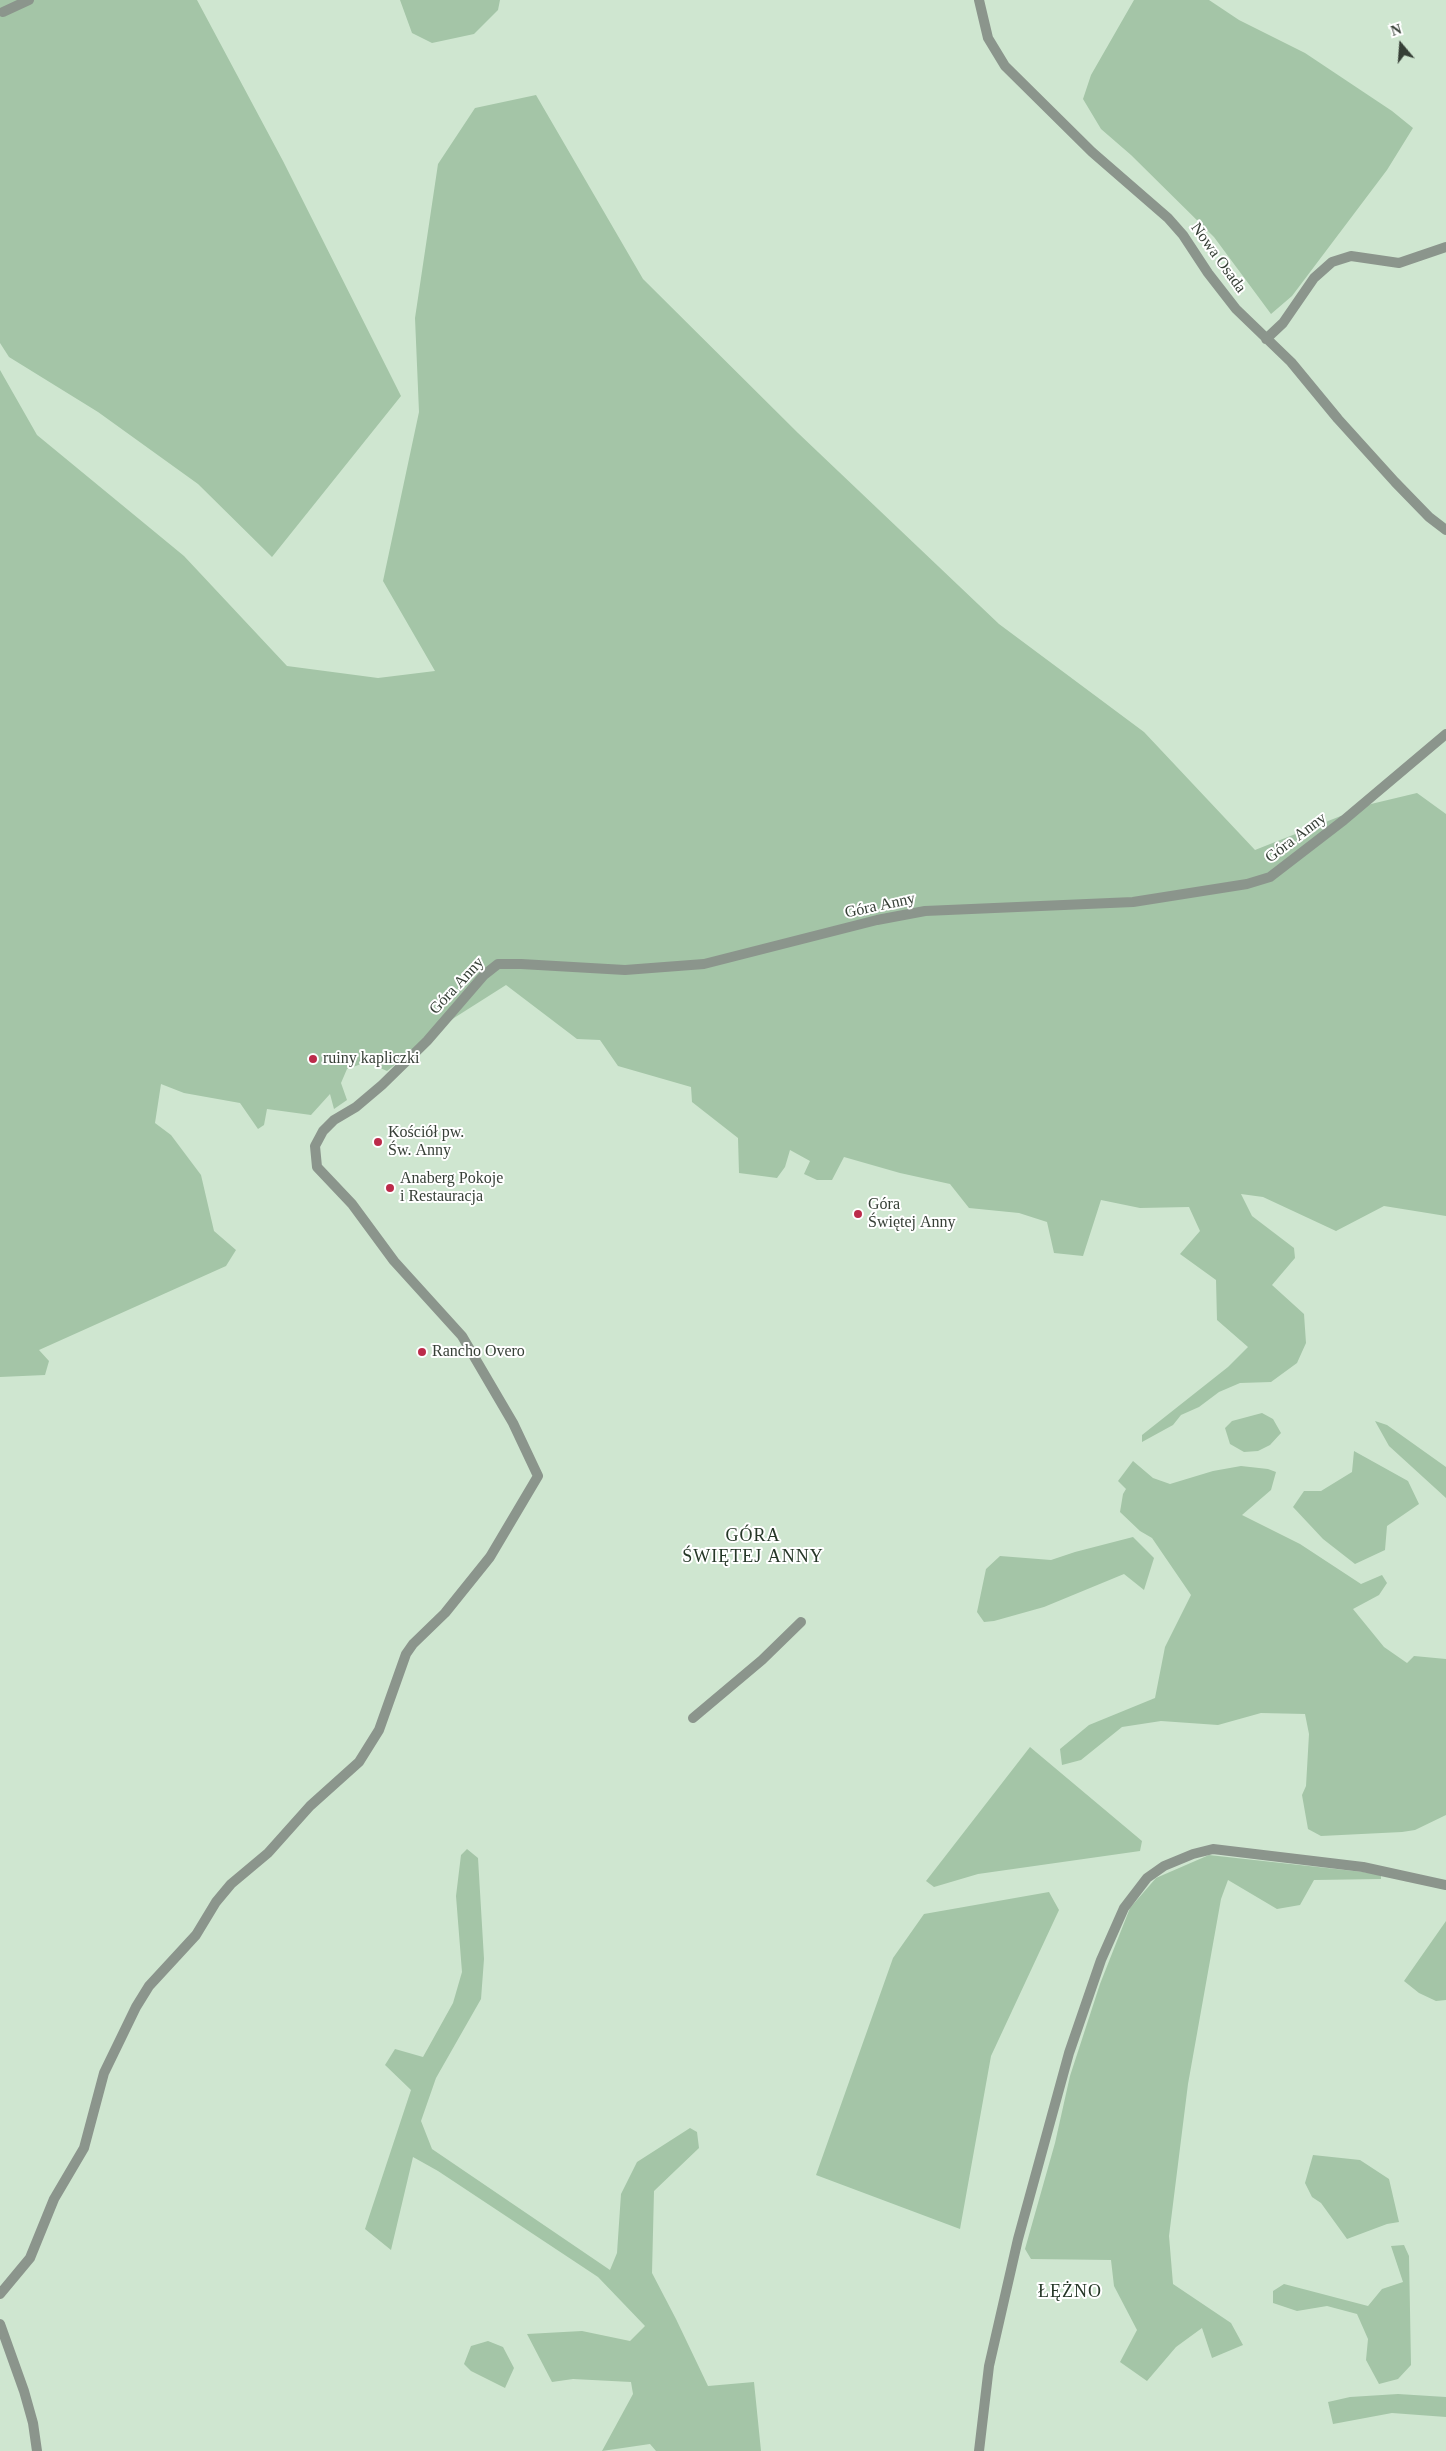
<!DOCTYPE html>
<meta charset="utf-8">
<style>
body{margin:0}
#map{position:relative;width:1446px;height:2451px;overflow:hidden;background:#cfe6d0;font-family:"Times New Roman",serif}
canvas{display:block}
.north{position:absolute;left:1376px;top:20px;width:50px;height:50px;-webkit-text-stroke:4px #fff;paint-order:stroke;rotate:342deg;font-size:14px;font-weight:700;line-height:20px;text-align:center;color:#363f36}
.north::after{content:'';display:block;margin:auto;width:18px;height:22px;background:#363f36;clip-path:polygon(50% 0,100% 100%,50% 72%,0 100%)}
</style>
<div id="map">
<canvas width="1446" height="2451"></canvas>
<div class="north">N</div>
</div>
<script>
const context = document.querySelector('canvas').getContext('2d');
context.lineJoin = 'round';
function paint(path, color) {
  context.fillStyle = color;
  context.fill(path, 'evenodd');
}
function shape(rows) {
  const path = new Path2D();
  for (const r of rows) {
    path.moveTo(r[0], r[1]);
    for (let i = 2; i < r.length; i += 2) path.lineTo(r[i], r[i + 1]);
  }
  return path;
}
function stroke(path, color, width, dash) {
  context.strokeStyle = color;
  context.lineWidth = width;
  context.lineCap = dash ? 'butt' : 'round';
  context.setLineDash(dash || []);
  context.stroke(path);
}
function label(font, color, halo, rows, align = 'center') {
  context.font = font + ' "Times New Roman",serif';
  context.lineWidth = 4;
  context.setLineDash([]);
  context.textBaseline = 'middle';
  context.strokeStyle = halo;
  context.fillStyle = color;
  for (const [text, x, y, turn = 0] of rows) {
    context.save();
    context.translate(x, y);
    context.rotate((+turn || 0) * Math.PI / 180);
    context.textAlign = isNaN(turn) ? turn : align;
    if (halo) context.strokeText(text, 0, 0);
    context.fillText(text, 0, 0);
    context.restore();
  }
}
const green = shape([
 [0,0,197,0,283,161,401,396,272,557,198,484,98,412,9,357,0,343],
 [400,0,500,0,498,10,474,34,432,43,412,33],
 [1134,0,1209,0,1239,20,1305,53,1392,111,1413,128,1387,170,1292,296,1271,314,1214,237,1131,155,1101,129,1083,99,1091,75],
 [536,95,643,279,798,433,999,624,1144,732,1255,850,1371,804,1417,793,1446,814,1446,1216,1384,1206,1336,1231,1263,1197,1241,1194,1252,1216,1294,1248,1295,1258,1272,1285,1304,1314,1306,1343,1297,1363,1271,1382,1240,1383,1219,1392,1199,1407,1181,1415,1173,1425,1142,1442,1142,1435,1228,1367,1248,1347,1217,1320,1216,1280,1180,1254,1200,1231,1189,1207,1140,1208,1101,1200,1083,1256,1054,1253,1047,1222,1019,1213,969,1208,950,1184,900,1173,844,1157,832,1180,817,1180,804,1174,810,1161,790,1150,785,1167,777,1178,739,1173,738,1138,692,1102,691,1087,618,1066,600,1040,577,1039,506,985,454,1018,387,1071,367,1062,347,1069,341,1083,347,1100,334,1109,330,1094,311,1115,267,1109,264,1125,258,1129,240,1103,184,1093,161,1084,155,1123,171,1135,201,1175,214,1231,236,1250,226,1266,39,1350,49,1361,45,1375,0,1377,0,370,37,435,184,556,287,666,378,678,435,671,383,581,419,412,415,318,438,164,475,108],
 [1262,1413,1273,1419,1281,1433,1270,1445,1258,1451,1244,1452,1230,1444,1225,1428,1232,1421],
 [1375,1421,1387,1425,1446,1467,1446,1498,1389,1446],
 [1354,1451,1408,1481,1419,1504,1387,1526,1385,1550,1355,1564,1323,1539,1293,1507,1304,1491,1321,1491,1352,1472],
 [1133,1461,1153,1478,1170,1484,1213,1471,1241,1466,1268,1469,1276,1472,1271,1490,1242,1515,1300,1544,1361,1584,1382,1575,1387,1583,1379,1595,1353,1609,1384,1647,1407,1663,1414,1656,1446,1659,1446,1815,1415,1830,1402,1832,1321,1836,1308,1829,1302,1795,1306,1786,1309,1734,1305,1714,1261,1713,1218,1725,1161,1721,1122,1727,1081,1760,1062,1765,1060,1749,1089,1725,1155,1698,1165,1647,1191,1595,1152,1538,1140,1531,1120,1512,1123,1494,1126,1489,1118,1481],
 [1133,1537,1154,1558,1144,1590,1124,1574,1044,1607,994,1621,984,1622,977,1612,986,1569,1000,1556,1051,1560,1075,1552],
 [1030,1747,1142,1841,1140,1851,978,1874,934,1887,926,1881],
 [467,1849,478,1858,484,1959,481,1999,436,2078,421,2121,432,2149,610,2270,617,2253,621,2194,637,2162,690,2128,697,2132,699,2148,654,2191,652,2273,676,2319,708,2386,754,2382,761,2451,656,2451,650,2444,602,2451,633,2394,631,2382,573,2379,552,2382,527,2334,582,2331,630,2341,645,2326,598,2277,438,2171,413,2157,391,2250,365,2229,411,2090,385,2065,395,2049,423,2057,453,2003,462,1972,456,1896,461,1855],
 [1209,1855,1381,1874,1381,1879,1314,1880,1300,1905,1277,1909,1228,1880,1221,1899,1188,2084,1169,2236,1173,2284,1231,2323,1243,2345,1212,2358,1202,2328,1176,2347,1147,2381,1120,2362,1137,2330,1114,2286,1111,2260,1031,2259,1025,2249,1055,2143,1070,2076,1100,1984,1130,1908,1156,1878],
 [1049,1892,1059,1910,991,2056,960,2229,816,2175,893,1958,924,1914],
 [1446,1921,1446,2000,1436,2001,1419,1993,1404,1981],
 [1313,2155,1360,2160,1389,2179,1399,2222,1387,2224,1347,2239,1321,2203,1312,2197,1305,2183],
 [1404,2245,1409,2256,1411,2365,1398,2379,1379,2384,1366,2360,1368,2339,1357,2314,1327,2306,1297,2311,1273,2303,1273,2291,1284,2284,1368,2306,1382,2289,1403,2282,1391,2246],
 [488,2341,503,2347,514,2368,505,2388,471,2371,464,2364,471,2346],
 [1398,2394,1446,2397,1446,2417,1392,2413,1333,2424,1328,2402,1350,2397]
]);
const minor = shape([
 [979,0,988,38,1005,66,1092,152,1168,218,1183,235,1208,273,1236,309,1291,362,1338,419,1395,482,1429,517,1446,530],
 [3,12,29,0],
 [1266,339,1283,323,1314,278,1332,262,1351,256,1399,263,1446,247],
 [693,1718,762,1660,801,1622],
 [0,2294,30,2258,54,2199,84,2148,104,2073,136,2007,149,1986,196,1935,216,1902,231,1884,268,1853,310,1806,359,1762,379,1730,406,1654,413,1644,445,1613,490,1557,538,1476,513,1423,462,1336,394,1261,352,1204,317,1167,315,1146,323,1131,334,1120,356,1107,382,1085,427,1041,484,975,498,964,521,964,625,970,704,964,877,920,925,911,1133,902,1247,884,1270,877,1344,820,1446,734],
 [0,2324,24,2391,33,2423,37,2451],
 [979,2451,989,2366,1018,2239,1069,2053,1101,1960,1124,1908,1147,1878,1164,1866,1193,1854,1213,1849,1363,1867,1446,1885]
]);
const markers = [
 [313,1059,5,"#bc2b4a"],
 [378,1142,5,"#bc2b4a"],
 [390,1188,5,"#bc2b4a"],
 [858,1214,5,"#bc2b4a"],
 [422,1352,5,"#bc2b4a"]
];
const streetNames = [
 ["Nowa Osada",1218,258,54],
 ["Góra Anny",1296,838,-37],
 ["Góra Anny",880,906,-12],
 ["Góra Anny",457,986,-47]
];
const poiNames = [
 ["ruiny kapliczki",323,1059],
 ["Kościół pw.",388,1133],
 ["Św. Anny",388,1151],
 ["Anaberg Pokoje",400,1179],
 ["i Restauracja",400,1197],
 ["Góra",868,1205],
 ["Świętej Anny",868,1223],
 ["Rancho Overo",432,1352]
];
const neighbourhoodNames = [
 ["GÓRA",753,1536],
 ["ŚWIĘTEJ ANNY",753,1557],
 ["ŁĘŻNO",1070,2292]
];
paint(green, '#a4c5a7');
stroke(minor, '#8b958c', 10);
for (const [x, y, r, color] of markers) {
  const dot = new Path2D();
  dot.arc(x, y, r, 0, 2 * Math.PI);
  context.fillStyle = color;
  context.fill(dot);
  stroke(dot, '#fff', 2);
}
label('16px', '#363f36', '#fff', streetNames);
label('16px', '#363f36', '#fff', poiNames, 'left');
context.letterSpacing = '1px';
label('18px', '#253727', '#fff', neighbourhoodNames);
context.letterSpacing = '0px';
</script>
